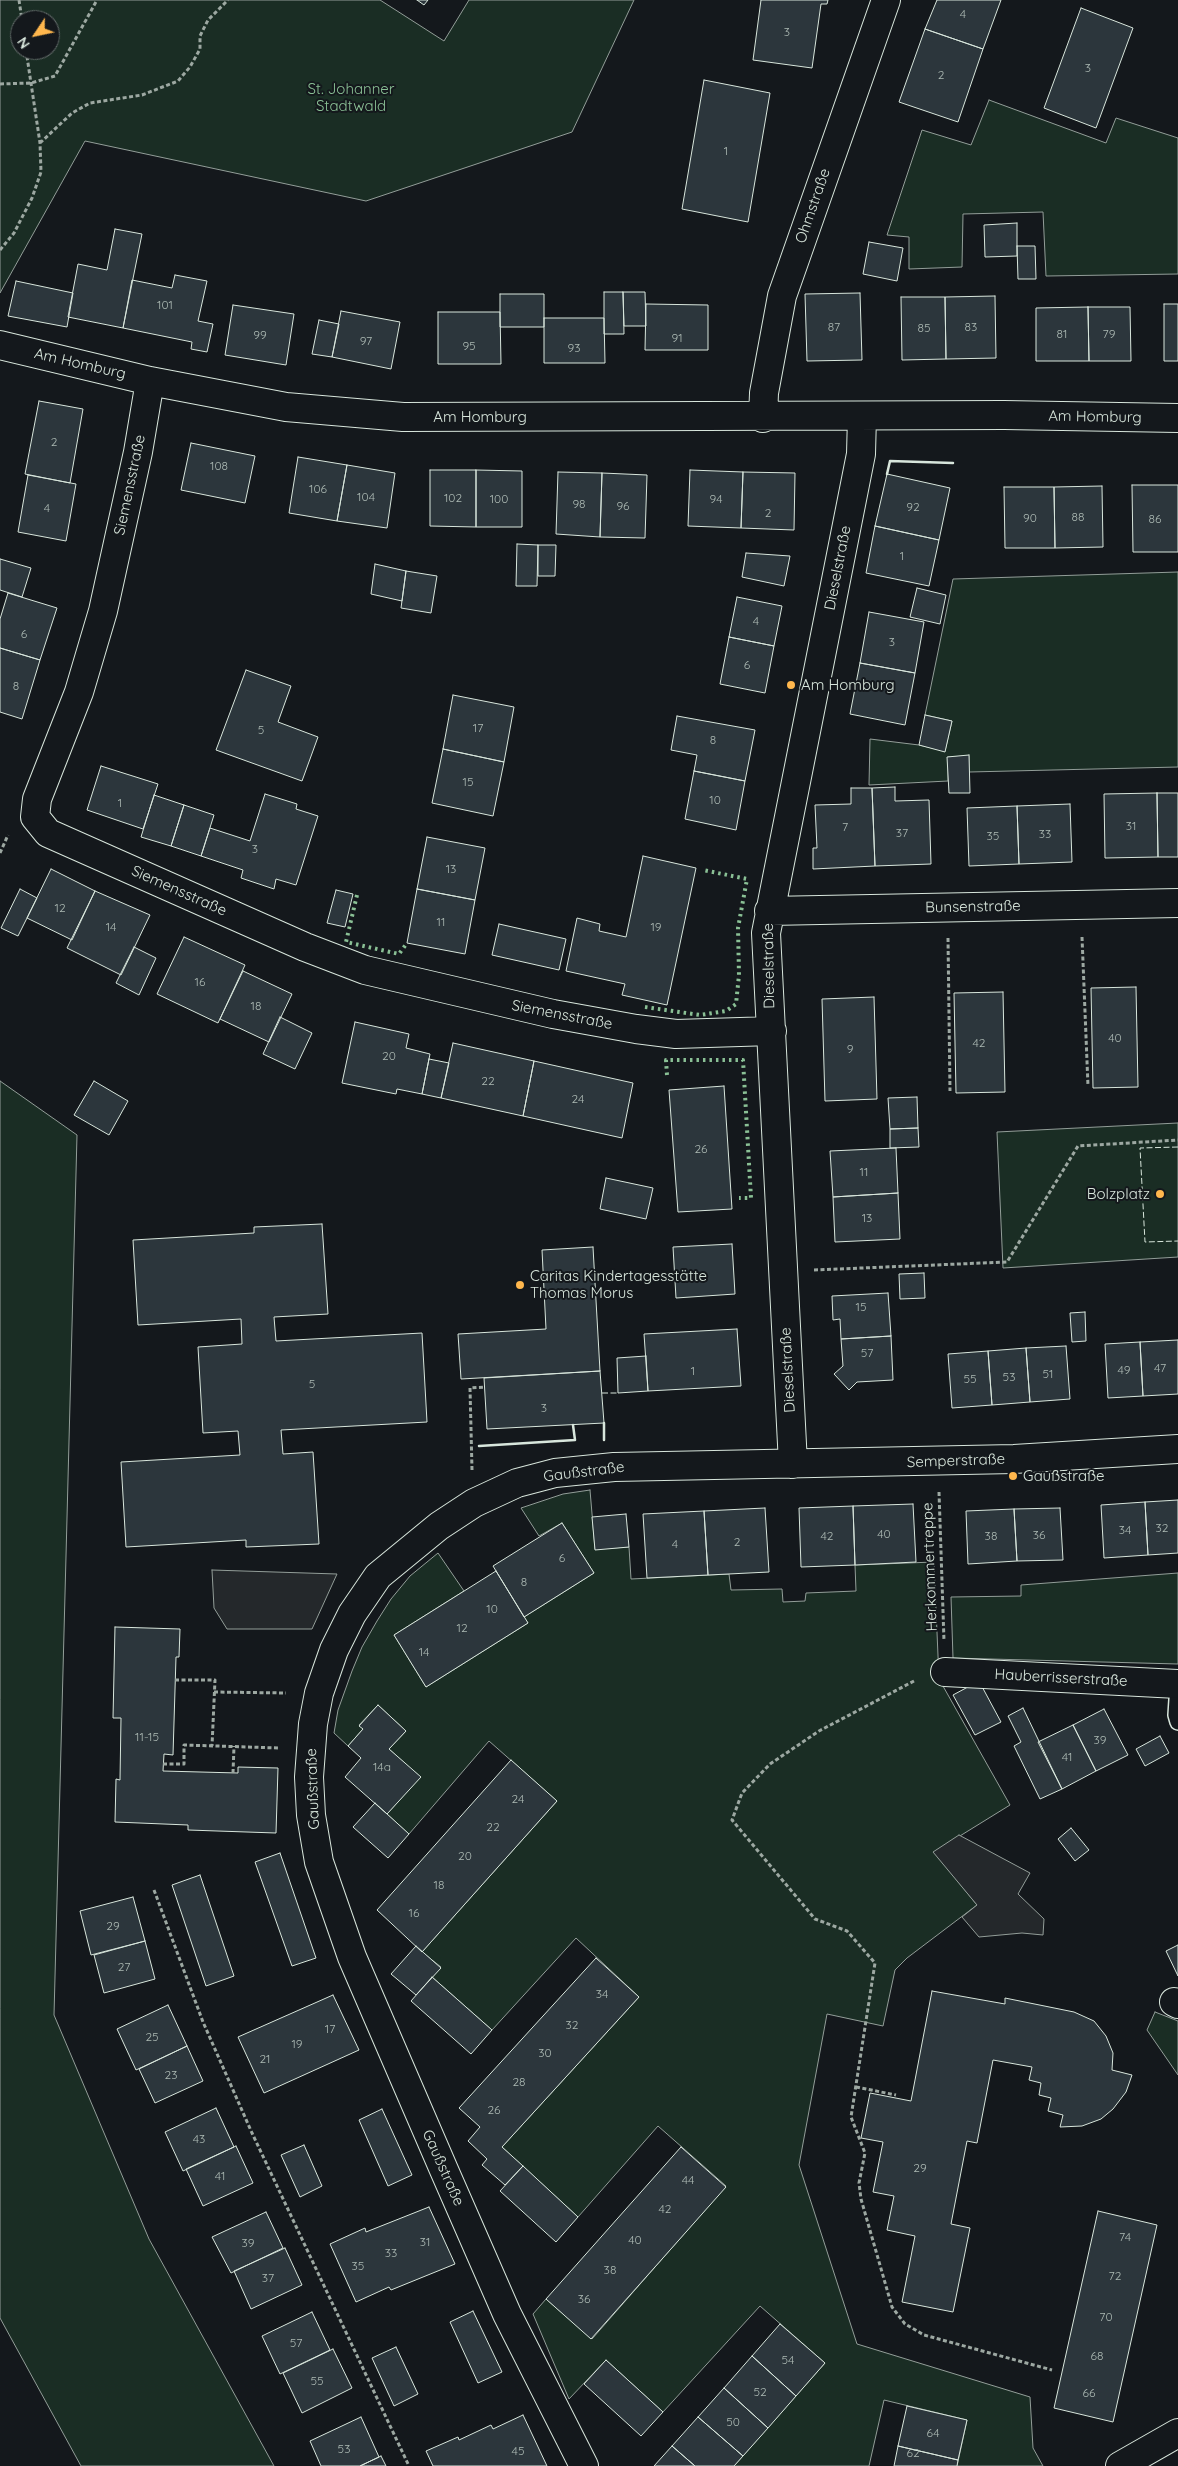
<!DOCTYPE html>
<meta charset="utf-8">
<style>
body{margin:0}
#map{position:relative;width:1178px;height:2466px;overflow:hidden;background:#14181c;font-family:Quicksand,sans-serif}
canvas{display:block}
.north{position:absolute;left:10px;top:10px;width:50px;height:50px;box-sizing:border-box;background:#14181c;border:1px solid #626a69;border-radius:50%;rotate:236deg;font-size:14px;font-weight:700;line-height:20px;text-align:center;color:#d8e6dc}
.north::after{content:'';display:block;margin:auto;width:18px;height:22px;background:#ffb74d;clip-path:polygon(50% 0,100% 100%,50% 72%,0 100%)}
</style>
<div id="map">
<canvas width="1178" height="2466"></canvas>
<div class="north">N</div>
</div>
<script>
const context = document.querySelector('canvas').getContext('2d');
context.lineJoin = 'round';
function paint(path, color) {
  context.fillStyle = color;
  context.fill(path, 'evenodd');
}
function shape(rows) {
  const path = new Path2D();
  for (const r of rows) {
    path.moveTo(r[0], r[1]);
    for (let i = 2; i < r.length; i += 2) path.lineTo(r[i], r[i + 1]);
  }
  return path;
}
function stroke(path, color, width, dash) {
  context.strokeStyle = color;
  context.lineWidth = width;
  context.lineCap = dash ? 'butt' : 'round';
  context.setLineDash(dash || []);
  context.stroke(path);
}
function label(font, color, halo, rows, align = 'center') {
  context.font = font + ' Quicksand,sans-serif';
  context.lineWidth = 4;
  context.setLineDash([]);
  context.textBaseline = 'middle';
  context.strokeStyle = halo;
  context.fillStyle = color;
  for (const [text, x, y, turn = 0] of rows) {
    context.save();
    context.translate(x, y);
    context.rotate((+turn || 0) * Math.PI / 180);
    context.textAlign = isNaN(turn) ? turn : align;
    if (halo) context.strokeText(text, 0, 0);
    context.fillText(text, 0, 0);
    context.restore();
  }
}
const green = shape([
 [0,0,380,0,444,41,469,0,634,0,572,132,366,201,85,141,0,293,0,0],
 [20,20,50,20,50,50,20,50,20,20],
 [989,100,1106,143,1116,118,1178,138,1178,274,1046,276,1043,212,963,214,962,267,909,269,909,237,887,235,922,130,971,145,989,100],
 [1178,572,1178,767,969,772,969,756,948,757,948,781,869,785,870,739,919,745,945,751,952,721,925,715,953,579,1178,572],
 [0,1081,77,1135,54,2015,149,2239,274,2466,81,2466,0,2318,0,1081],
 [1178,1123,1178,1257,1003,1268,997,1132,1178,1123],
 [590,1490,595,1549,629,1547,631,1579,729,1574,731,1590,782,1589,783,1602,805,1601,806,1593,856,1591,855,1565,934,1562,939,1679,1010,1805,934,1852,977,1905,907,1958,895,1970,883,2026,827,2014,799,2165,857,2344,1030,2397,1033,2448,1043,2466,957,2466,967,2420,884,2400,869,2466,734,2466,825,2363,760,2306,663,2412,606,2360,569,2399,533,2314,546,2299,592,2339,726,2186,658,2126,578,2217,502,2147,639,1997,576,1938,492,2030,432,1977,441,1967,422,1952,557,1801,489,1741,409,1834,387,1814,420,1777,389,1749,406,1731,378,1705,359,1725,363,1729,348,1746,334,1733,338,1710,352,1671,362,1647,377,1621,391,1599,410,1576,438,1553,464,1591,394,1635,426,1687,528,1623,524,1617,594,1573,562,1523,539,1536,521,1508,563,1494,590,1490],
 [1178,1573,1178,1664,953,1658,951,1597,1021,1596,1021,1585,1178,1573],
 [1155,2012,1178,2021,1178,2075,1147,2030,1155,2012]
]);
const parking = shape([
 [212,1570,337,1574,312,1629,227,1629,214,1608,212,1570],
 [959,1835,1030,1873,1018,1894,1044,1919,1043,1935,1022,1933,979,1937,962,1917,977,1905,933,1852,959,1835]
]);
const building = shape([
 [417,0,428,0,424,5,417,0],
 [761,0,828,0,827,4,821,4,812,68,753,60,761,0],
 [937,0,1001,0,983,49,925,29,937,0],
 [1081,8,1133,28,1096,128,1044,108,1081,8],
 [925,29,983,49,958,122,899,102,925,29],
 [704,80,770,93,748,222,682,209,704,80],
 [1017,223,1017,256,985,257,984,225,1017,223],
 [115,229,142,234,123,328,68,317,78,264,107,270,115,229],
 [869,242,903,248,897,281,863,274,869,242],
 [1017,246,1035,246,1036,279,1018,279,1017,246],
 [175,275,207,281,198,321,213,324,207,352,191,349,192,342,123,328,132,280,172,288,175,275],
 [16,281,73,293,67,327,8,316,16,281],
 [604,292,623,292,624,334,604,334,604,292],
 [623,292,645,292,646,326,624,326,623,292],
 [860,293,862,360,807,361,805,294,860,293],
 [500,294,544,294,544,327,500,327,500,294],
 [995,296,996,358,946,359,945,297,995,296],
 [901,297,945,297,946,359,902,360,901,297],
 [646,304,708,305,708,350,645,350,646,304],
 [1164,304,1178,304,1178,361,1164,361,1164,304],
 [233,305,294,314,286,365,225,355,233,305],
 [1088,307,1130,307,1131,361,1089,361,1088,307],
 [1088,307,1089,361,1036,361,1036,308,1088,307],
 [341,311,400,322,391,369,332,357,341,311],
 [438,312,500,312,501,364,438,364,438,312],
 [544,318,604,318,605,363,544,363,544,318],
 [319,320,339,324,332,357,312,354,319,320],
 [39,401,83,409,70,483,25,474,39,401],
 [191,443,255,456,245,503,181,490,191,443],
 [298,457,347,465,337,521,289,513,298,457],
 [347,465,395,473,387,528,337,521,347,465],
 [430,470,476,470,476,527,430,526,430,470],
 [476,470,522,471,522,527,476,527,476,470],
 [690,470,743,472,741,528,688,526,690,470],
 [558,472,602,473,600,537,556,534,558,472],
 [743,472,795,473,794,530,741,528,743,472],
 [602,473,647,475,645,538,600,537,602,473],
 [887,474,950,488,939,540,875,526,887,474],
 [28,475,76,484,66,541,18,532,28,475],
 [1132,485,1178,485,1178,552,1133,552,1132,485],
 [1102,486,1103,547,1055,548,1054,487,1102,486],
 [1004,487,1054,487,1055,548,1005,548,1004,487],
 [875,526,939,540,929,586,866,573,875,526],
 [517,544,538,545,537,586,516,586,517,544],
 [538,545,556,545,555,576,538,576,538,545],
 [746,553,790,556,784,586,742,577,746,553],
 [0,559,31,568,22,597,0,590,0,559],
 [375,564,406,571,402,601,371,594,375,564],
 [406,571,437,576,431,613,401,608,406,571],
 [917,588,946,595,940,624,910,617,917,588],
 [8,593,57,608,40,660,0,648,0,619,8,593],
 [737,597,782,606,774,646,729,637,737,597],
 [869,612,924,622,915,673,860,663,869,612],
 [729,637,774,646,765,693,720,684,729,637],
 [0,648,40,660,22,719,0,712,0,648],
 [860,663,915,673,905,725,850,714,860,663],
 [246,670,291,686,278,722,318,737,302,781,216,750,246,670],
 [453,695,514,707,504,762,443,749,453,695],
 [925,715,952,721,945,752,919,745,925,715],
 [677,716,755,730,745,781,694,771,697,755,671,750,677,716],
 [443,749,504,762,493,816,432,803,443,749],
 [969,755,970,793,949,793,947,757,969,755],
 [101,766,158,784,143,829,87,810,101,766],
 [694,771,745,781,736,830,685,819,694,771],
 [895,787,895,801,929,800,931,864,875,866,872,788,895,787],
 [851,788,872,788,875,866,813,869,813,848,817,848,815,805,851,804,851,788],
 [1157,793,1178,793,1178,857,1158,857,1157,793],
 [1157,793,1158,857,1105,858,1104,794,1157,793],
 [265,794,297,804,296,809,318,816,296,885,276,879,274,889,241,878,243,870,201,856,210,828,250,841,265,794],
 [154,795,184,805,171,846,141,837,154,795],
 [1070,804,1072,862,1019,864,1017,806,1070,804],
 [184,805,214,815,201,856,171,846,184,805],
 [1017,806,1019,864,969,866,967,808,1017,806],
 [427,837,485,848,475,900,417,889,427,837],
 [643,856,696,868,667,1005,622,995,625,984,566,971,577,918,600,924,599,931,626,937,643,856],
 [51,869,95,891,72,940,27,918,51,869],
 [20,889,37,898,18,936,1,928,20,889],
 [417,889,475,900,465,954,407,943,417,889],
 [336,890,353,894,345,927,327,923,336,890],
 [95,891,150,915,121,975,67,948,95,891],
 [499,924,566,939,559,970,492,955,499,924],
 [184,937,245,965,218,1023,157,994,184,937],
 [134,947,156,958,139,995,116,983,134,947],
 [243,971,292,994,269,1042,220,1019,243,971],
 [1136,987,1138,1087,1093,1088,1091,988,1136,987],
 [1003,992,1005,1092,956,1093,954,993,1003,992],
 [874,997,877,1099,825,1101,822,999,874,997],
 [280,1017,312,1033,295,1069,263,1054,280,1017],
 [355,1022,409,1034,406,1048,430,1054,422,1094,397,1089,396,1094,342,1083,355,1022],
 [453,1043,534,1061,523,1116,441,1098,453,1043],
 [429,1059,449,1063,441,1098,422,1094,429,1059],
 [534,1061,633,1083,622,1138,523,1116,534,1061],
 [94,1081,128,1101,109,1135,74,1115,94,1081],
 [724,1086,732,1209,678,1212,669,1090,724,1086],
 [917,1097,918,1128,890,1129,888,1098,917,1097],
 [918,1128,919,1147,890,1148,890,1129,918,1128],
 [896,1148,898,1193,833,1197,830,1151,896,1148],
 [606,1178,653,1188,646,1219,600,1209,606,1178],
 [898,1193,900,1239,835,1242,833,1197,898,1193],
 [322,1224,328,1314,274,1317,276,1341,422,1333,427,1422,281,1430,283,1454,313,1452,319,1544,246,1547,246,1540,126,1547,121,1462,240,1455,238,1431,203,1433,198,1347,242,1344,241,1319,138,1325,133,1240,254,1233,254,1227,322,1224],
 [732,1244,735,1294,676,1298,673,1247,732,1244],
 [593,1247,600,1371,461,1379,458,1334,546,1329,542,1250,593,1247],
 [924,1273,925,1298,900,1299,899,1274,924,1273],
 [888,1293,891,1336,841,1339,840,1319,833,1320,832,1296,888,1293],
 [1085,1312,1086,1341,1072,1342,1070,1313,1085,1312],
 [737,1329,741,1386,648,1391,644,1334,737,1329],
 [891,1336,893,1380,857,1382,849,1390,834,1374,843,1366,841,1339,891,1336],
 [1178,1340,1178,1394,1143,1396,1140,1342,1178,1340],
 [1140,1342,1143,1396,1108,1398,1105,1344,1140,1342],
 [1066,1346,1070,1399,1030,1402,1026,1348,1066,1346],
 [1026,1348,1030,1402,992,1405,988,1351,1026,1348],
 [988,1351,992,1405,952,1408,948,1354,988,1351],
 [646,1356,648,1391,618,1393,617,1358,646,1356],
 [600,1371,604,1423,487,1429,484,1378,600,1371],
 [1178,1500,1178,1553,1148,1555,1145,1502,1178,1500],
 [1145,1502,1148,1555,1104,1558,1101,1505,1145,1502],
 [913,1504,916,1562,855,1565,853,1506,913,1504],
 [853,1506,855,1565,801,1567,799,1508,853,1506],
 [765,1508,769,1572,708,1575,704,1511,765,1508],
 [1060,1508,1063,1560,1017,1561,1014,1509,1060,1508],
 [1014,1509,1017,1561,968,1564,966,1511,1014,1509],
 [704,1511,708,1575,647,1578,643,1514,704,1511],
 [626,1514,629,1547,595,1550,592,1517,626,1514],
 [562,1523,594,1573,524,1617,493,1566,562,1523],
 [496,1571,528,1623,426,1687,394,1635,496,1571],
 [115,1627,180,1629,179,1657,176,1657,173,1755,164,1754,163,1771,238,1773,238,1767,278,1768,276,1833,188,1830,188,1825,115,1822,116,1779,120,1780,121,1718,113,1718,115,1627],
 [979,1681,1001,1722,975,1735,953,1695,979,1681],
 [378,1705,406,1731,389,1749,421,1777,387,1814,345,1777,361,1758,348,1746,363,1729,359,1726,378,1705],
 [1023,1708,1062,1789,1040,1799,1014,1746,1021,1742,1008,1716,1023,1708],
 [1104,1709,1128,1755,1096,1771,1073,1725,1104,1709],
 [1073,1725,1096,1771,1062,1789,1038,1742,1073,1725],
 [1160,1736,1169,1753,1145,1766,1136,1749,1160,1736],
 [511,1760,557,1801,422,1952,377,1910,511,1760],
 [375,1803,409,1834,388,1858,353,1827,375,1803],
 [1071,1828,1089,1850,1075,1861,1058,1839,1071,1828],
 [280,1853,316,1958,292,1966,255,1862,280,1853],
 [200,1875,234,1976,206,1986,172,1885,200,1875],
 [133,1897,145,1941,91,1955,80,1911,133,1897],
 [145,1941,155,1979,104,1993,94,1955,145,1941],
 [1178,1945,1178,1976,1166,1951,1178,1945],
 [416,1946,441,1968,416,1995,391,1974,416,1946],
 [596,1958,639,1997,502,2147,523,2166,505,2185,482,2165,487,2159,468,2141,480,2127,459,2108,596,1958],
 [432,1977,492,2030,471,2054,411,2001,432,1977],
 [932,1991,1005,2004,1005,1998,1074,2012,1094,2021,1106,2036,1113,2053,1112,2070,1132,2075,1126,2092,1113,2109,1101,2119,1082,2126,1060,2127,1063,2115,1048,2111,1051,2098,1039,2095,1041,2083,1029,2080,1032,2067,993,2060,977,2143,967,2141,951,2224,970,2228,953,2312,902,2302,915,2236,887,2230,894,2196,873,2192,883,2142,861,2138,870,2093,911,2101,932,1991],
 [333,1995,359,2050,264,2093,238,2037,333,1995],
 [168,2005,187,2046,136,2070,117,2029,168,2005],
 [187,2046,203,2081,155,2103,139,2069,187,2046],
 [216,2108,234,2147,183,2171,165,2132,216,2108],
 [382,2109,412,2175,388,2186,359,2120,382,2109],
 [304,2145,322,2186,300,2197,281,2155,304,2145],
 [236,2146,253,2183,203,2206,186,2169,236,2146],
 [681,2147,726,2187,591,2339,546,2299,681,2147],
 [523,2166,578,2217,556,2242,500,2191,523,2166],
 [429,2207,455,2264,391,2290,389,2287,356,2302,330,2244,365,2228,366,2232,429,2207],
 [1098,2211,1157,2225,1113,2422,1054,2408,1098,2211],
 [266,2212,283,2248,231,2273,212,2237,266,2212],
 [285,2248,302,2285,251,2309,234,2271,285,2248],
 [473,2311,502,2372,478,2383,450,2322,473,2311],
 [312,2312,330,2350,280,2374,262,2336,312,2312],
 [780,2324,825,2363,796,2396,752,2356,780,2324],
 [396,2347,418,2394,394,2406,372,2358,396,2347],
 [333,2349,352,2388,302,2413,283,2373,333,2349],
 [752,2356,796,2396,768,2428,724,2388,752,2356],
 [606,2360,663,2412,641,2436,584,2384,606,2360],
 [724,2388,768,2428,743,2456,698,2417,724,2388],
 [907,2406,967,2420,958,2460,898,2446,907,2406],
 [523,2415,547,2466,433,2466,426,2451,458,2437,459,2440,491,2425,493,2429,523,2415],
 [361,2417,379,2457,360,2466,321,2466,310,2441,361,2417],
 [698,2417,743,2456,734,2466,695,2466,672,2446,698,2417],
 [672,2446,695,2466,654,2466,672,2446],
 [898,2446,958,2460,957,2466,894,2466,898,2446],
 [381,2456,386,2466,360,2466,379,2457,381,2456]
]);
const path = shape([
 [19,0,22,20],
 [0,84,31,83,55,76,97,0],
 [40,143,72,113,90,103,142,95,178,81,190,67,200,49,200,36,208,20,228,0],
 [0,250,14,233,32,198,41,172,40,143,26,50],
 [0,853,8,835],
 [1082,937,1088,1086],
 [948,938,950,1091],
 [814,1270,1007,1262,1078,1146,1178,1140],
 [472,1470,470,1388,485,1387],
 [939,1492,944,1641],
 [175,1680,215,1680,212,1746],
 [914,1681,819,1731,770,1764,742,1793,732,1820,815,1919,847,1931,875,1963,851,2117,865,2153,859,2183,861,2199,892,2307,905,2324,924,2335,1052,2370],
 [214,1692,286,1693],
 [163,1764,184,1764,184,1745,279,1748],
 [233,1773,234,1746],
 [154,1890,203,2022,252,2133,409,2466],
 [856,2087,896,2095]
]);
const lane = shape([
 [1178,1684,1176,1715,1178,1722]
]);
const street = shape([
 [0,345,150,381,286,407,403,417,1004,415,1178,418],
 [150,381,138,452,103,611,79,692,37,799,35,817,48,833,305,947,365,970,553,1014,636,1029,676,1034,772,1031],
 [763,418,764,393,782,296,886,0],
 [769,911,1178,903],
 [793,1464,766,933,861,454,862,416],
 [945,1672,1178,1684],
 [1174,2002,1178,2004],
 [584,2466,507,2314,444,2170,352,1957,319,1862,311,1815,309,1777,313,1724,319,1693,334,1650,352,1614,378,1576,439,1526,474,1503,517,1483,555,1473,614,1467,1014,1459,1178,1449],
 [1120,2466,1178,2433]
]);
const hedge = shape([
 [357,895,346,942,399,954,407,943],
 [645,1007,700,1015,726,1011,736,1004,739,975,738,928,747,879,703,870],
 [667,1075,666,1060,743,1060,751,1198,739,1198]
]);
const fence = shape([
 [1178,1147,1140,1148,1145,1242,1178,1241],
 [602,1393,618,1393]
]);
const wall = shape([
 [887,474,890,461,953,463],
 [604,1423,604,1440],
 [479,1446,575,1440,573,1425]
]);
const markers = [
 [791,685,5,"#ffb74d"],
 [1160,1194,5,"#ffb74d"],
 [520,1285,5,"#ffb74d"],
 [1013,1476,5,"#ffb74d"]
];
const numberNames = [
 ["4",963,14],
 ["3",787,32],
 ["3",1088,68],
 ["2",941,75],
 ["1",726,151],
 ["101",165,305],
 ["87",834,327],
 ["83",971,327],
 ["85",924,328],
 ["81",1062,334],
 ["79",1109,334],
 ["99",260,335],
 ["91",677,338],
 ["97",366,341],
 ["95",469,346],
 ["93",574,348],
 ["2",54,442],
 ["108",219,466],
 ["106",318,489],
 ["104",366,497],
 ["102",453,498],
 ["100",499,499],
 ["94",716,499],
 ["98",579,504],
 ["96",623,506],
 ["92",913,507],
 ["4",47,508],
 ["2",768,513],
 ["88",1078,517],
 ["90",1030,518],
 ["86",1155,519],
 ["1",902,556],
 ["4",756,621],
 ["6",24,634],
 ["3",892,642],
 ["6",747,665],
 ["8",16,686],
 ["17",478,728],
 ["5",261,730],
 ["8",713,740],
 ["15",468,782],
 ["10",715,800],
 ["1",120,803],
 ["31",1131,826],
 ["7",845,827],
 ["37",902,833],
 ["33",1045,834],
 ["35",993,836],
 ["3",255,849],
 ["13",451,869],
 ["12",60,908],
 ["11",441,922],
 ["14",111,927],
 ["19",656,927],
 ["16",200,982],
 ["18",256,1006],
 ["40",1115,1038],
 ["42",979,1043],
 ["9",850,1049],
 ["20",389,1056],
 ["22",488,1081],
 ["24",578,1099],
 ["26",701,1149],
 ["11",864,1172],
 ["13",867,1218],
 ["15",861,1307],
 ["57",867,1353],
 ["47",1160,1368],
 ["49",1124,1370],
 ["1",693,1371],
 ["51",1048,1374],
 ["53",1009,1377],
 ["55",970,1379],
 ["5",312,1384],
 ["3",544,1408],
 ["32",1162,1528],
 ["34",1125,1530],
 ["40",884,1534],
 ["36",1039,1535],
 ["42",827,1536],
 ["38",991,1536],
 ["2",737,1542],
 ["4",675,1544],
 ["6",562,1558],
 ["8",524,1582],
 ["10",492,1609],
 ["12",462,1628],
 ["14",424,1652],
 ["11-15",147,1737],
 ["39",1100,1740],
 ["41",1067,1757],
 ["14a",382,1767],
 ["24",518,1799],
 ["22",493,1827],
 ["20",465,1856],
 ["18",439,1885],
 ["16",414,1913],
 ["29",113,1926],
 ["27",124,1967],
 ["34",602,1994],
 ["32",572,2025],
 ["17",330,2029],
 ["25",152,2037],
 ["19",297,2044],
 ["30",545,2053],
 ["21",265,2059],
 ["23",171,2075],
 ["28",519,2082],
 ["26",494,2110],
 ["43",199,2139],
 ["29",920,2168],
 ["41",220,2176],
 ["44",688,2180],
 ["42",665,2209],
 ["74",1125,2237],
 ["40",635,2240],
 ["31",425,2242],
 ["39",248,2243],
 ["33",391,2253],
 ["35",358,2266],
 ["38",610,2270],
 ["72",1115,2276],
 ["37",268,2278],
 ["36",584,2299],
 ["70",1106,2317],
 ["57",296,2343],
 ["68",1097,2356],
 ["54",788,2360],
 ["55",317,2381],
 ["52",760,2392],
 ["66",1089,2393],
 ["50",733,2422],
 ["64",933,2433],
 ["53",344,2449],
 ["45",518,2451],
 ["62",913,2453]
];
const parkNames = [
 ["St. Johanner",351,89],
 ["Stadtwald",351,106]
];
const streetNames = [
 ["Ohmstraße",813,206,-71],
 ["Am Homburg",80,364,13],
 ["Am Homburg",480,417],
 ["Am Homburg",1095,417,1],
 ["Siemensstraße",130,485,-78],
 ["Dieselstraße",838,568,-79],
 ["Siemensstraße",179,891,24],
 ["Bunsenstraße",973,907,-1],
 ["Dieselstraße",769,966,-91],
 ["Siemensstraße",562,1015,11],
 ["Dieselstraße",788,1370,-93],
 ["Semperstraße",956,1461,-2],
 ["Gaußstraße",584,1472,-7],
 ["Herkommertreppe",930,1567,-92],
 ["Hauberrisserstraße",1061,1678,3],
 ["Gaußstraße",313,1789,-92],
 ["Gaußstraße",443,2168,66]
];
const poiNames = [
 ["Am Homburg",801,685],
 ["Bolzplatz",1150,1194,"right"],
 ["Caritas Kindertagesstätte",530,1276],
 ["Thomas Morus",530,1293],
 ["Gaußstraße",1023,1476]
];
paint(green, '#1a2d24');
stroke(green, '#939e99', 1);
paint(parking, '#24282b');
stroke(parking, '#939e99', 1);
paint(building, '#2c363c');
stroke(building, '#d8e6dc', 1);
stroke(lane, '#d8e6dc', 18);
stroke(street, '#d8e6dc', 30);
stroke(path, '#9da8a2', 3, [4, 2.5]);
stroke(lane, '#14181c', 15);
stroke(street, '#14181c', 28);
stroke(hedge, '#8ac095', 4, [2.5, 4]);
stroke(fence, '#d8e6dc', 1, [6, 2.5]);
stroke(wall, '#d8e6dc', 2.5);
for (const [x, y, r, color] of markers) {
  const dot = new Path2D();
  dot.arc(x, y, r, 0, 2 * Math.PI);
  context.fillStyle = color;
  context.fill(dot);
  stroke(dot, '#14181c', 2);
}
label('12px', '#adbab4', null, numberNames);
label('15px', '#8ac095', '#14181c', parkNames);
label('15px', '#d8e6dc', '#14181c', streetNames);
label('15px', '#d8e6dc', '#14181c', poiNames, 'left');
</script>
